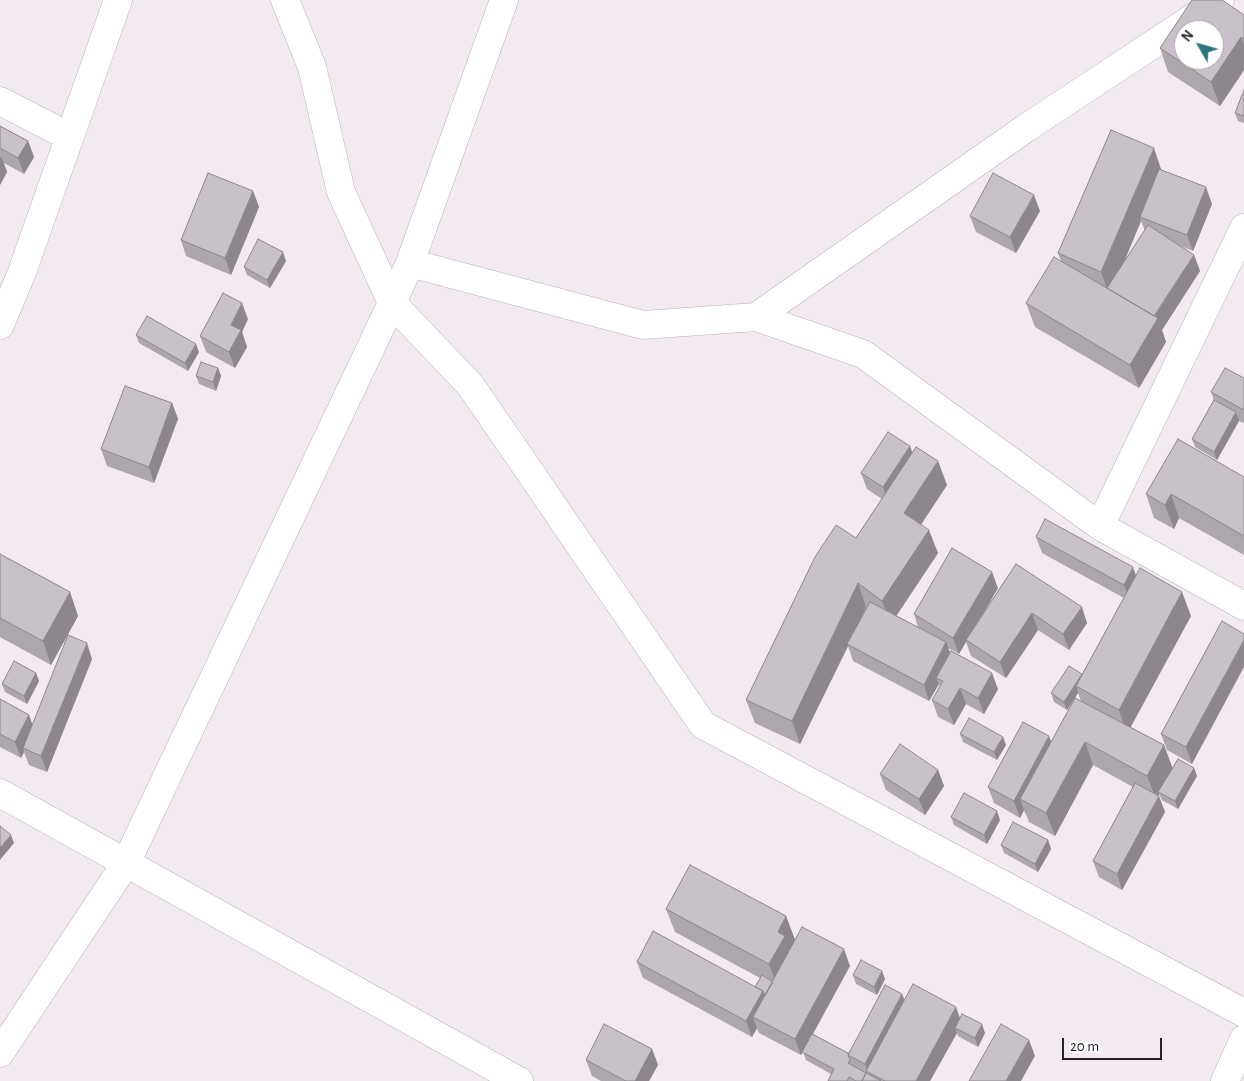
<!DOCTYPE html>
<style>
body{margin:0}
#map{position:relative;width:1244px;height:1081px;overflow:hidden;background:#f2e9f1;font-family:"Alegreya Sans",sans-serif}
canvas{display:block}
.north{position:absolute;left:1174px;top:20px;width:50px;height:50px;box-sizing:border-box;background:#fff;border:1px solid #a8a7a8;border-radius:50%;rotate:308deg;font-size:14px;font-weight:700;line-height:20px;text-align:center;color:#252225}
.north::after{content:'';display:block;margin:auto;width:18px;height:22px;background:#2b747c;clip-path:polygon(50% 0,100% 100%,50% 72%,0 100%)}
.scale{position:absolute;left:1062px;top:1038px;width:100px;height:22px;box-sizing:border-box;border:2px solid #252225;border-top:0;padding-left:6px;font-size:15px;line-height:18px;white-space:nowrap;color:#252225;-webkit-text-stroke:4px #fff;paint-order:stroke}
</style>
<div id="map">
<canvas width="1244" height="1081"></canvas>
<div class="north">N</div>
<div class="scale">20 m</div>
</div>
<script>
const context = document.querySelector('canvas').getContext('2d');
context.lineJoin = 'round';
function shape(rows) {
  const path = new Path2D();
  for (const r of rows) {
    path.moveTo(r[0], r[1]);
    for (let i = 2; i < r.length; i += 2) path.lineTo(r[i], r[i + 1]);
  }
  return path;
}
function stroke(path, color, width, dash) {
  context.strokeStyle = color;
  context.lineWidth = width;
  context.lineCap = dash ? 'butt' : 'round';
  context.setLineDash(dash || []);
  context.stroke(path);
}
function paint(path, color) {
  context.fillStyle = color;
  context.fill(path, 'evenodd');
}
const minor = shape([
 [285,0,312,67,341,192,392,303,471,386,703,725,1244,1013],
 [0,101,68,136],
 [410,263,643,325,756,317,863,354,1100,526,1244,606],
 [756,317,1026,128,1220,0],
 [0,325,22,272,118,0],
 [1100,526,1244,228],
 [0,793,519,1081],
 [0,1053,126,863,392,303,410,263,504,0],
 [1225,1081,1244,1039]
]);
const wall = shape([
 [1244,15,1244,70,1220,106,1168,72,1160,48],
 [1244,90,1244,123,1238,121,1235,113],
 [0,126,28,141,34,157,24,174,4,163,7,172,0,185],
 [1162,170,1212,204,1193,251,1181,246,1194,255,1200,271,1162,330,1166,342,1139,388,1035,327,1026,303,1061,261,1058,253],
 [1141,221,1145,231,1123,264],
 [253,191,259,207,231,275,186,256,181,240],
 [1040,211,1016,253,976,232,970,216],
 [286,261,270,288,247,275,244,267],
 [248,319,242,332,247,347,235,368,206,352,200,336],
 [136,335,199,352,188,371,139,343],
 [218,368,221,376,216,391,199,384,196,376],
 [1244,378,1244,423,1239,421,1217,460,1195,447,1192,439,1214,400,1211,392],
 [172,403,178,419,154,483,107,466,101,449],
 [912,453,947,485,921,524,938,553,896,616,918,627,914,614,998,588,982,615,1016,564,1087,623,1069,650,1038,630,1006,678,971,656,966,642,959,654,948,648,950,653,998,689,984,714,966,704,954,725,938,717,932,700,940,687,939,684,929,701,853,661,848,646,800,744,755,723,746,700,882,499,867,489,861,473],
 [1244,477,1244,555,1179,518,1174,529,1154,518,1146,494],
 [1036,537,1136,575,1191,616,1130,727,1164,745,1172,768,1194,768,1197,776,1178,809,1162,800,1159,794,1158,796,1165,812,1122,890,1099,877,1093,861,1133,787,1093,765,1055,836,1029,822,1024,810,1020,818,994,803,988,787,1051,742,1075,698,1067,710,1054,702,1051,693,1082,674,1124,598,1042,553],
 [1078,693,1081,701,1075,698],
 [0,554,70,592,78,616,51,665,0,637],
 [1222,621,1192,764,1167,750,1161,734],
 [92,659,47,772,29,765,24,752,21,758,0,747,0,699,29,715,32,725],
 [36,673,39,681,27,704,5,692,2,684],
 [960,734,1003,737,1006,745,997,760,963,742],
 [938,770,944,786,925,815,886,790,880,774],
 [951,817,1000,820,987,844,954,825],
 [1048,840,1051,849,1038,872,1004,853,1001,845],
 [666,909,786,916,795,940,790,950,850,966,813,1034,848,1053,902,994,904,999,956,1007,960,1019,985,1033,978,1047,958,1036,957,1033,930,1081,828,1081,831,1074,806,1060,803,1052,801,1055,759,1033,757,1028,752,1037,643,978,637,962,755,987,760,978,675,932],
 [853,975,885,979,877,995,856,984],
 [652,1049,658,1065,649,1081,601,1081,592,1076,586,1060]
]);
const shadedWall = shape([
 [1241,37,1244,44,1244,70,1220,106,1211,82],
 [28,141,34,157,24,174,18,158],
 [1154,148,1162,172,1140,217,1141,221,1112,291,1107,289,1101,272],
 [1,156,7,172,0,185,0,159],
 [1206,187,1212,204,1193,251,1187,235],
 [253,191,259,207,231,275,225,258],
 [1034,195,1040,211,1016,253,1010,237],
 [283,252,286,261,270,288,267,280],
 [1194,255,1200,271,1162,330,1166,342,1139,388,1130,365,1153,319],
 [242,303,248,319,242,332,247,347,235,368,229,352,231,325],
 [196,344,199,352,188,371,185,363],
 [218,368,221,376,216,391,213,382],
 [172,403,178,419,154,483,149,467],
 [1236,412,1239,421,1217,460,1214,452],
 [910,446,916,463,889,503,883,487],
 [938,461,947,485,913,537,904,513],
 [1171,494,1179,518,1174,529,1165,505],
 [929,530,938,553,891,624,882,601],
 [1133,567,1139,584,1130,601,1124,585],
 [992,572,998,588,967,641,966,640,966,642,959,654,953,638],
 [858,583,866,607,848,645,847,644,848,646,800,744,792,721],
 [70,592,78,616,51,665,43,641],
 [1182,592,1191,616,1127,734,1119,710],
 [1082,607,1087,623,1069,650,1063,634],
 [1032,613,1038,630,1006,678,1000,662],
 [1244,640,1244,667,1192,764,1186,747],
 [946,642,952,658,936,678,939,684,929,701,924,685],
 [87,643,92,659,47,772,41,756],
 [36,673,39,681,27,704,24,696],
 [992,673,998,689,984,714,978,698],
 [1082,674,1076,686,1078,693,1067,710,1064,702],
 [960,688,966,704,954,725,948,709],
 [29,715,35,732,23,748,24,752,21,758,15,742],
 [1049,736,1055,753,1020,799,1024,810,1020,818,1014,801],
 [1003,737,1006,745,997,760,994,752],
 [1085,742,1093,765,1055,836,1046,813],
 [1164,745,1173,769,1158,792,1159,794,1156,799,1147,776],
 [1194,768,1197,776,1178,809,1175,801],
 [938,770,944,786,925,815,919,799],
 [1159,796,1165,812,1122,890,1117,874],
 [997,811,1000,820,987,844,984,835],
 [11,835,14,843,0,860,0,848],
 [1048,840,1051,849,1038,872,1035,864],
 [786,916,795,940,790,949,793,959,778,988,769,964,778,932],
 [844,949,850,966,801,1055,795,1039],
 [882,971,885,979,877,995,874,987],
 [763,991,765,999,753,1017,757,1028,752,1037,746,1021],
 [902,994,908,1011,868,1072,865,1064],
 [956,1007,962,1024,955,1028,957,1033,930,1081,916,1081],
 [982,1024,985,1033,978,1047,975,1038],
 [1029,1040,1035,1056,1021,1081,1006,1081],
 [652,1049,658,1065,649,1081,635,1081]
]);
const building = shape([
 [1192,0,1222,0,1244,15,1244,39,1241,37,1211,82,1160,48,1192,0],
 [1184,30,1214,30,1214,60,1184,60,1184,30],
 [1244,90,1244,116,1235,113,1244,90],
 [0,126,28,141,18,158,0,148,0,126],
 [1111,130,1154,148,1101,272,1058,253,1111,130],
 [1159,169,1206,187,1187,235,1140,217,1159,169],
 [208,173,253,191,225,258,181,240,208,173],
 [993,173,1034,195,1010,237,970,216,993,173],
 [1148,225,1194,255,1154,316,1107,288,1148,225],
 [258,239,283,252,267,280,244,267,258,239],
 [1054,257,1158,318,1130,365,1026,303,1054,257],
 [223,293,242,303,231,325,241,330,229,352,200,336,223,293],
 [147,316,196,344,185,363,136,335,147,316],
 [201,362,218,368,213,382,196,376,201,362],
 [1225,368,1244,378,1244,410,1211,392,1225,368],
 [125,386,172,403,149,467,101,449,125,386],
 [1214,400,1236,412,1214,452,1192,439,1214,400],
 [888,432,910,446,883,487,861,473,888,432],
 [1178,439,1244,477,1244,536,1171,494,1165,505,1146,494,1178,439],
 [916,447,938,461,904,513,929,530,882,601,858,583,792,721,746,700,815,557,836,525,856,538,916,447],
 [1045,519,1133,567,1124,585,1036,537,1045,519],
 [952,548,992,572,953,638,914,614,952,548],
 [0,554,70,592,43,641,0,618,0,554],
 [1016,564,1082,607,1063,634,1032,613,1000,662,966,640,1016,564],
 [1140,568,1182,592,1119,710,1076,686,1140,568],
 [870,602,946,642,924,685,847,644,870,602],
 [1222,621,1244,634,1244,640,1186,747,1161,734,1222,621],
 [68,635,87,643,41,756,23,748,68,635],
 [951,651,992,673,978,698,960,688,948,709,932,700,943,681,936,678,951,651],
 [14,661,36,673,24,696,2,684,14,661],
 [1069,666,1082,674,1064,702,1051,693,1069,666],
 [1075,698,1164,745,1147,776,1085,742,1046,813,1020,799,1075,698],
 [0,699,29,715,15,742,0,734,0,699],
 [969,718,1003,737,994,752,960,734,969,718],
 [1023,722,1049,736,1014,801,988,787,1023,722],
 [900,744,938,770,919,799,880,774,900,744],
 [1178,759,1194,768,1175,801,1158,792,1178,759],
 [1135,783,1159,796,1117,874,1093,861,1135,783],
 [964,793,997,811,984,835,951,817,964,793],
 [1013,822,1048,840,1035,864,1001,845,1013,822],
 [0,826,11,835,0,848,0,826],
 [690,865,786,916,778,932,785,936,769,964,666,909,690,865],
 [802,927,844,949,795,1039,753,1017,802,927],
 [653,931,763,991,746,1021,637,962,653,931],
 [861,960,882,971,874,987,853,975,861,960],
 [762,975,773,982,765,996,763,991,755,987,762,975],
 [913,984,956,1007,916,1081,885,1081,866,1071,913,984],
 [885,985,902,994,865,1064,848,1055,885,985],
 [962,1014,982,1024,975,1038,955,1028,962,1014],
 [604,1024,652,1049,635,1081,626,1081,586,1060,604,1024],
 [1001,1024,1029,1040,1006,1081,969,1081,1001,1024],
 [812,1034,848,1053,848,1055,850,1060,848,1063,866,1073,862,1081,856,1081,849,1077,847,1081,828,1081,834,1069,802,1052,812,1034],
 [866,1073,881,1081,862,1081,866,1073]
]);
stroke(minor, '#b8b0b7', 29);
stroke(minor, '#fff', 28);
paint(wall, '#ada6ad');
paint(shadedWall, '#8d878d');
paint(building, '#c9c1c9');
stroke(building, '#8d878d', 1);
</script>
